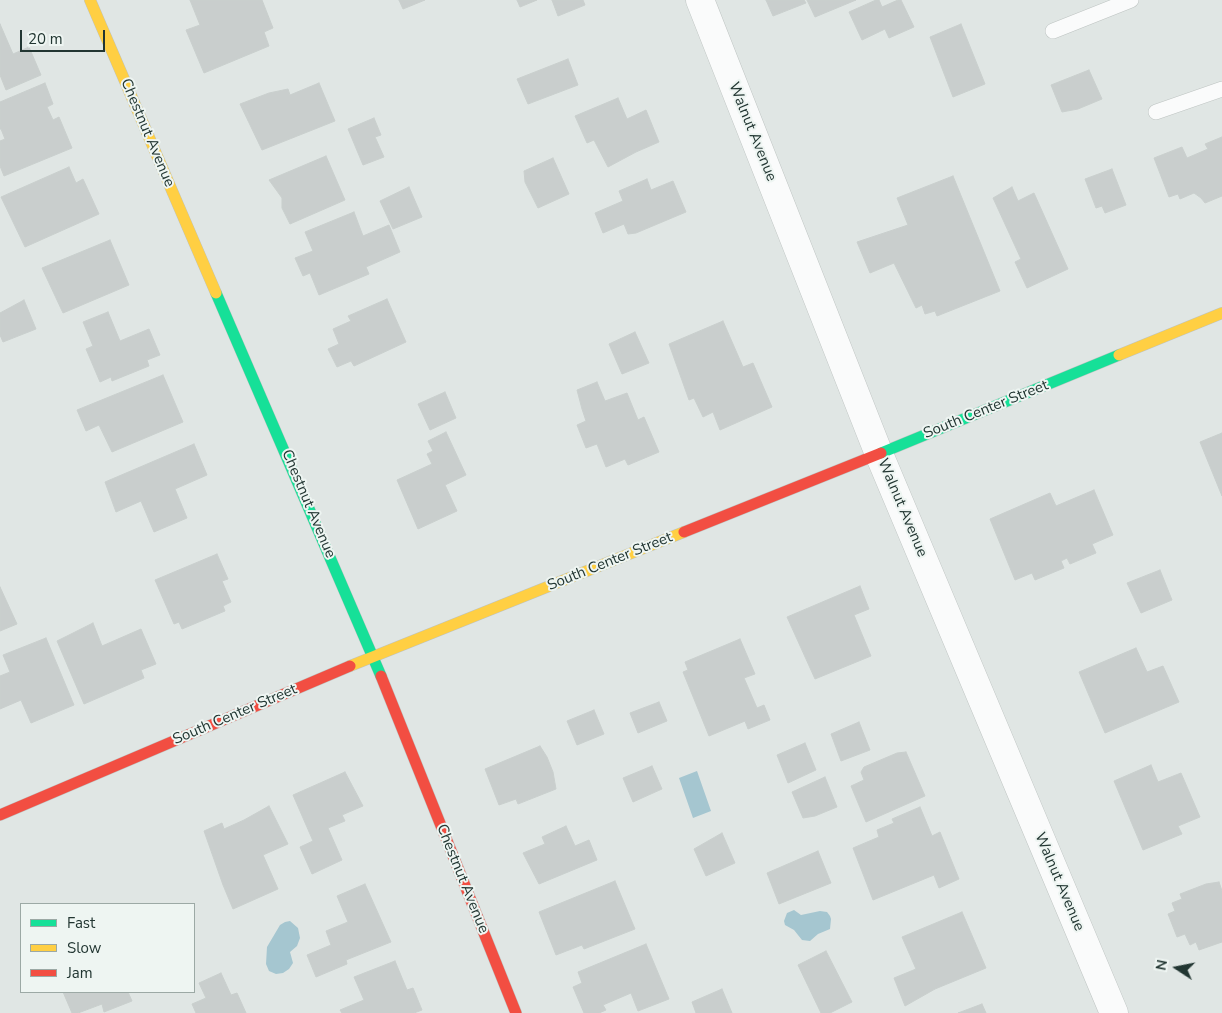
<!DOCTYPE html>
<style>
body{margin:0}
#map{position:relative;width:1222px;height:1013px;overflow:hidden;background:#e0e6e4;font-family:"Nunito Sans",sans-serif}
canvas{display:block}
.legend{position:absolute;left:20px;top:903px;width:175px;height:90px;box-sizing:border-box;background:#eef5f2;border:1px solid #9ca9a5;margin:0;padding:6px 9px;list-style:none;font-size:15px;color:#223632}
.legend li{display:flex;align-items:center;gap:10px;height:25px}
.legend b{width:25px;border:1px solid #9ca9a5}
.north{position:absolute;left:1152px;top:943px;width:50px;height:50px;-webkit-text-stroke:4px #eef5f2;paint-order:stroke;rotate:281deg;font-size:14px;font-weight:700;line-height:20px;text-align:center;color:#223632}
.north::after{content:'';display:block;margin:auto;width:18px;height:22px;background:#223632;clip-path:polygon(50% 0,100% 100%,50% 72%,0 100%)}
.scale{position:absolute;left:20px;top:30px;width:85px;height:22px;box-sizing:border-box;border:2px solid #223632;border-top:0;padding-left:6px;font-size:15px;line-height:18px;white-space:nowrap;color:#223632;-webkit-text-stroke:4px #eef5f2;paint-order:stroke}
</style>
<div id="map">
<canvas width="1222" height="1013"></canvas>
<ul class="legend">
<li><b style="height:6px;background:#16e098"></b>Fast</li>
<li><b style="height:6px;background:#ffcf43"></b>Slow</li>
<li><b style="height:6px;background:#f24e42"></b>Jam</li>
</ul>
<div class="north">N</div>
<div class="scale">20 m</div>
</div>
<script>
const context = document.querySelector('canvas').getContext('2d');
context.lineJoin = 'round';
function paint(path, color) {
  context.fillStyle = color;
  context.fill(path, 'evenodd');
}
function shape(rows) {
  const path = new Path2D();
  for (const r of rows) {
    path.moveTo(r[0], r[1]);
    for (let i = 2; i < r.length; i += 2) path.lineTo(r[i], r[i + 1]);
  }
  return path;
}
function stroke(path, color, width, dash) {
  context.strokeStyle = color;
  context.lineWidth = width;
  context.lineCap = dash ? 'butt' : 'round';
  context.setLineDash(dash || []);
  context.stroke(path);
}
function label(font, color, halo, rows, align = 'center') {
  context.font = font + ' "Nunito Sans",sans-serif';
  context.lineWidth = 4;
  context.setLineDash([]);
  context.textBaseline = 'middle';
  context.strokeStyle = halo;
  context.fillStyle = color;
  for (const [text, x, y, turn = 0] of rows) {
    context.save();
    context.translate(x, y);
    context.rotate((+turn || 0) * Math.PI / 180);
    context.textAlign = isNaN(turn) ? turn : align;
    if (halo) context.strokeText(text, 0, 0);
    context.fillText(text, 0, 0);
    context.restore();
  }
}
const water = shape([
 [697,771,711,811,693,818,679,778],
 [794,910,801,915,820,911,827,912,830,916,831,919,830,929,818,934,810,941,802,940,794,930,785,925,784,921,787,913],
 [290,921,298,928,300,938,297,946,290,952,293,963,289,969,283,973,276,974,269,971,266,964,267,947,280,925,285,922]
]);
const building = shape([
 [190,0,262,0,273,28,264,32,269,46,204,73,186,30,200,25,190,0],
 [399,0,425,0,403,9,399,0],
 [517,0,537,0,520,7,517,0],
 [552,0,583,0,585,5,558,16,552,0],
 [766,0,804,0,806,3,773,16,766,0],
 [807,0,856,0,815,17,807,0],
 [876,0,879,0,882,7,898,0,901,0,914,27,889,38,885,29,862,40,849,12,876,0],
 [0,24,13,54,29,47,41,75,6,90,0,75,0,24],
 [961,24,985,84,953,97,930,37,961,24],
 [568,59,578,85,528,104,517,79,568,59],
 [1089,70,1102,99,1078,109,1062,112,1051,85,1089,70],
 [45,83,53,104,47,107,53,120,59,117,72,148,4,176,0,166,0,141,5,139,1,129,0,129,0,102,45,83],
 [319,83,335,121,262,150,240,104,269,93,288,89,290,95,319,83],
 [618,98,627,119,646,110,659,142,636,152,608,167,594,140,587,143,575,116,618,98],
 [374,118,381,135,375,137,384,157,363,165,348,129,374,118],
 [1222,137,1222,196,1205,203,1201,198,1194,193,1180,199,1178,194,1169,197,1154,158,1182,147,1187,158,1208,149,1205,144,1222,137],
 [326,156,345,200,290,224,282,208,282,198,269,180,326,156],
 [553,158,569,194,538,208,525,182,524,171,553,158],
 [69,167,76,183,83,179,99,214,25,247,1,197,69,167],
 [1112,169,1126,205,1105,213,1102,206,1096,208,1085,179,1112,169],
 [953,176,1000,291,937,316,935,311,925,314,922,305,916,308,894,263,870,273,857,242,908,225,897,198,953,176],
 [647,179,651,190,673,181,686,212,636,233,628,234,624,224,603,233,595,213,623,201,619,191,647,179],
 [409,187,422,217,393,229,380,201,409,187],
 [1012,187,1018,201,1034,193,1068,269,1027,288,1015,262,1021,259,993,198,1012,187],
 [354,212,363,236,389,225,400,252,366,267,369,274,319,295,310,273,303,276,295,258,313,251,305,232,354,212],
 [110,240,129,285,63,313,42,268,110,240],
 [387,299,406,342,354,366,351,361,337,367,328,349,339,344,333,329,351,321,348,316,387,299],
 [24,300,36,329,3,342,0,335,0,313,24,300],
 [108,312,120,341,149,329,160,355,147,360,149,366,112,381,111,377,100,382,86,349,93,346,83,322,108,312],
 [723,321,743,367,753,363,772,407,720,430,713,412,703,417,694,398,689,400,669,344,723,321],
 [635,332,649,363,622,374,609,344,635,332],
 [163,375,183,422,112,452,99,425,86,431,77,410,163,375],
 [597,382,605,401,627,393,638,420,644,417,659,452,628,465,625,459,606,467,597,444,586,448,577,425,586,421,582,409,577,390,597,382],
 [445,392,456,418,430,430,418,404,445,392],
 [446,432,466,475,445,485,457,511,418,529,397,480,432,464,427,454,433,451,428,441,446,432],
 [1222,433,1222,496,1200,442,1222,433],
 [194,444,207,475,175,489,187,518,154,532,141,501,116,512,105,482,194,444],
 [1094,490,1113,535,1092,544,1096,553,1070,564,1067,558,1061,561,1064,568,1035,580,1032,573,1015,580,990,519,1050,493,1056,506,1094,490],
 [217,554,228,579,222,581,231,602,223,606,225,611,182,629,179,622,174,624,155,580,217,554],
 [1160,570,1172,600,1141,613,1127,583,1160,570],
 [860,586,869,609,854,615,871,656,815,679,787,617,860,586],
 [0,587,17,624,0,631,0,587],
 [93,623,102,646,141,629,156,664,141,670,144,678,84,704,57,641,93,623],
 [46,638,74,705,31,723,21,700,0,709,0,676,10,672,3,655,46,638],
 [740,639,755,674,744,678,757,708,764,705,770,720,748,729,745,721,709,736,683,672,688,670,685,662,740,639],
 [1136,648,1147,672,1163,666,1179,702,1105,733,1079,672,1136,648],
 [659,702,667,721,638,733,630,713,659,702],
 [594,710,604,734,577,745,567,721,594,710],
 [859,722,870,750,841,761,831,734,859,722],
 [805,743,816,770,788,783,777,755,805,743],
 [540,746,547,757,553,772,556,789,518,804,516,799,499,805,485,769,540,746],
 [906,752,925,796,866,822,851,786,864,780,861,772,864,767,897,753,906,752],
 [1151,765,1158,782,1181,773,1200,817,1178,826,1182,834,1143,850,1114,781,1151,765],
 [652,766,662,789,633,802,623,778,652,766],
 [345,772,363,806,342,815,345,821,328,828,342,860,312,874,300,847,313,841,293,795,345,772],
 [825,777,837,807,815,816,803,818,792,792,825,777],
 [269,806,288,844,263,855,278,889,233,909,223,885,204,831,222,823,224,829,244,820,269,806],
 [920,807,932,836,940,832,959,879,939,888,934,875,873,900,853,848,879,837,877,830,894,823,892,819,920,807],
 [566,826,575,846,589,840,597,860,539,884,523,853,545,844,542,837,566,826],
 [722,833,735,863,706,876,694,849,722,833],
 [818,851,831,883,779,904,767,873,818,851],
 [615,881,635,929,584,949,582,945,556,955,539,912,615,881],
 [1219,882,1222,891,1222,942,1199,950,1196,942,1190,945,1185,934,1177,937,1168,914,1175,911,1172,903,1182,899,1180,894,1206,884,1219,882],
 [365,884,391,942,346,960,347,964,316,977,307,955,331,945,326,931,348,922,337,896,365,884],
 [962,912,986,968,935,989,905,1006,894,978,916,969,902,937,962,912],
 [646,944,669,999,638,1011,631,993,603,1005,606,1010,599,1013,584,1013,573,987,582,983,578,972,646,944],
 [826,951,852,1002,830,1013,821,1013,798,965,826,951],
 [395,961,407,990,413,988,422,1010,414,1013,342,1013,340,1010,364,1000,354,977,395,961],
 [221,973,231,995,237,993,246,1013,196,1013,192,1004,206,998,199,983,221,973],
 [722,989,732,1013,696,1013,692,1002,722,989],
 [63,992,128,992,132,1001,104,1012,102,1004,78,1013,72,1013,63,992],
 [982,1004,986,1013,958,1013,982,1004]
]);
const lane = shape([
 [1053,31,1131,0],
 [1156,112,1222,89]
]);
const street = shape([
 [700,0,879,454,1114,1013]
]);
const fast = shape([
 [216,293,381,676],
 [881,453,1119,355]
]);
const slow = shape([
 [90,0,216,293],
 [1119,355,1222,313],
 [350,666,684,532]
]);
const jam = shape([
 [684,532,881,453],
 [381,676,516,1013],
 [0,815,350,666]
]);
const streetNames = [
 ["Walnut Avenue",752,132,68],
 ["Chestnut Avenue",147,133,67],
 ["South Center Street",986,410,-22],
 ["Chestnut Avenue",308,504,67],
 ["Walnut Avenue",902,508,67],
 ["South Center Street",610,562,-22],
 ["South Center Street",235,715,-23],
 ["Chestnut Avenue",462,879,68],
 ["Walnut Avenue",1059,882,67]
];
paint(water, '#a5c6d0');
paint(building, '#c9cecd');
stroke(building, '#c9cfcd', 1);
stroke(lane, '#bdc3c1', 16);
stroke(street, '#bdc3c1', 29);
stroke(fast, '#bdc3c1', 12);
stroke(slow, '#bdc3c1', 12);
stroke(jam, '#bdc3c1', 12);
stroke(lane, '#fafbfb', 15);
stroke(street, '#fafbfb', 28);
stroke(fast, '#16e098', 11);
stroke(slow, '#ffcf43', 11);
stroke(jam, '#f24e42', 11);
label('15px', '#223632', '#eef5f2', streetNames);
</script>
